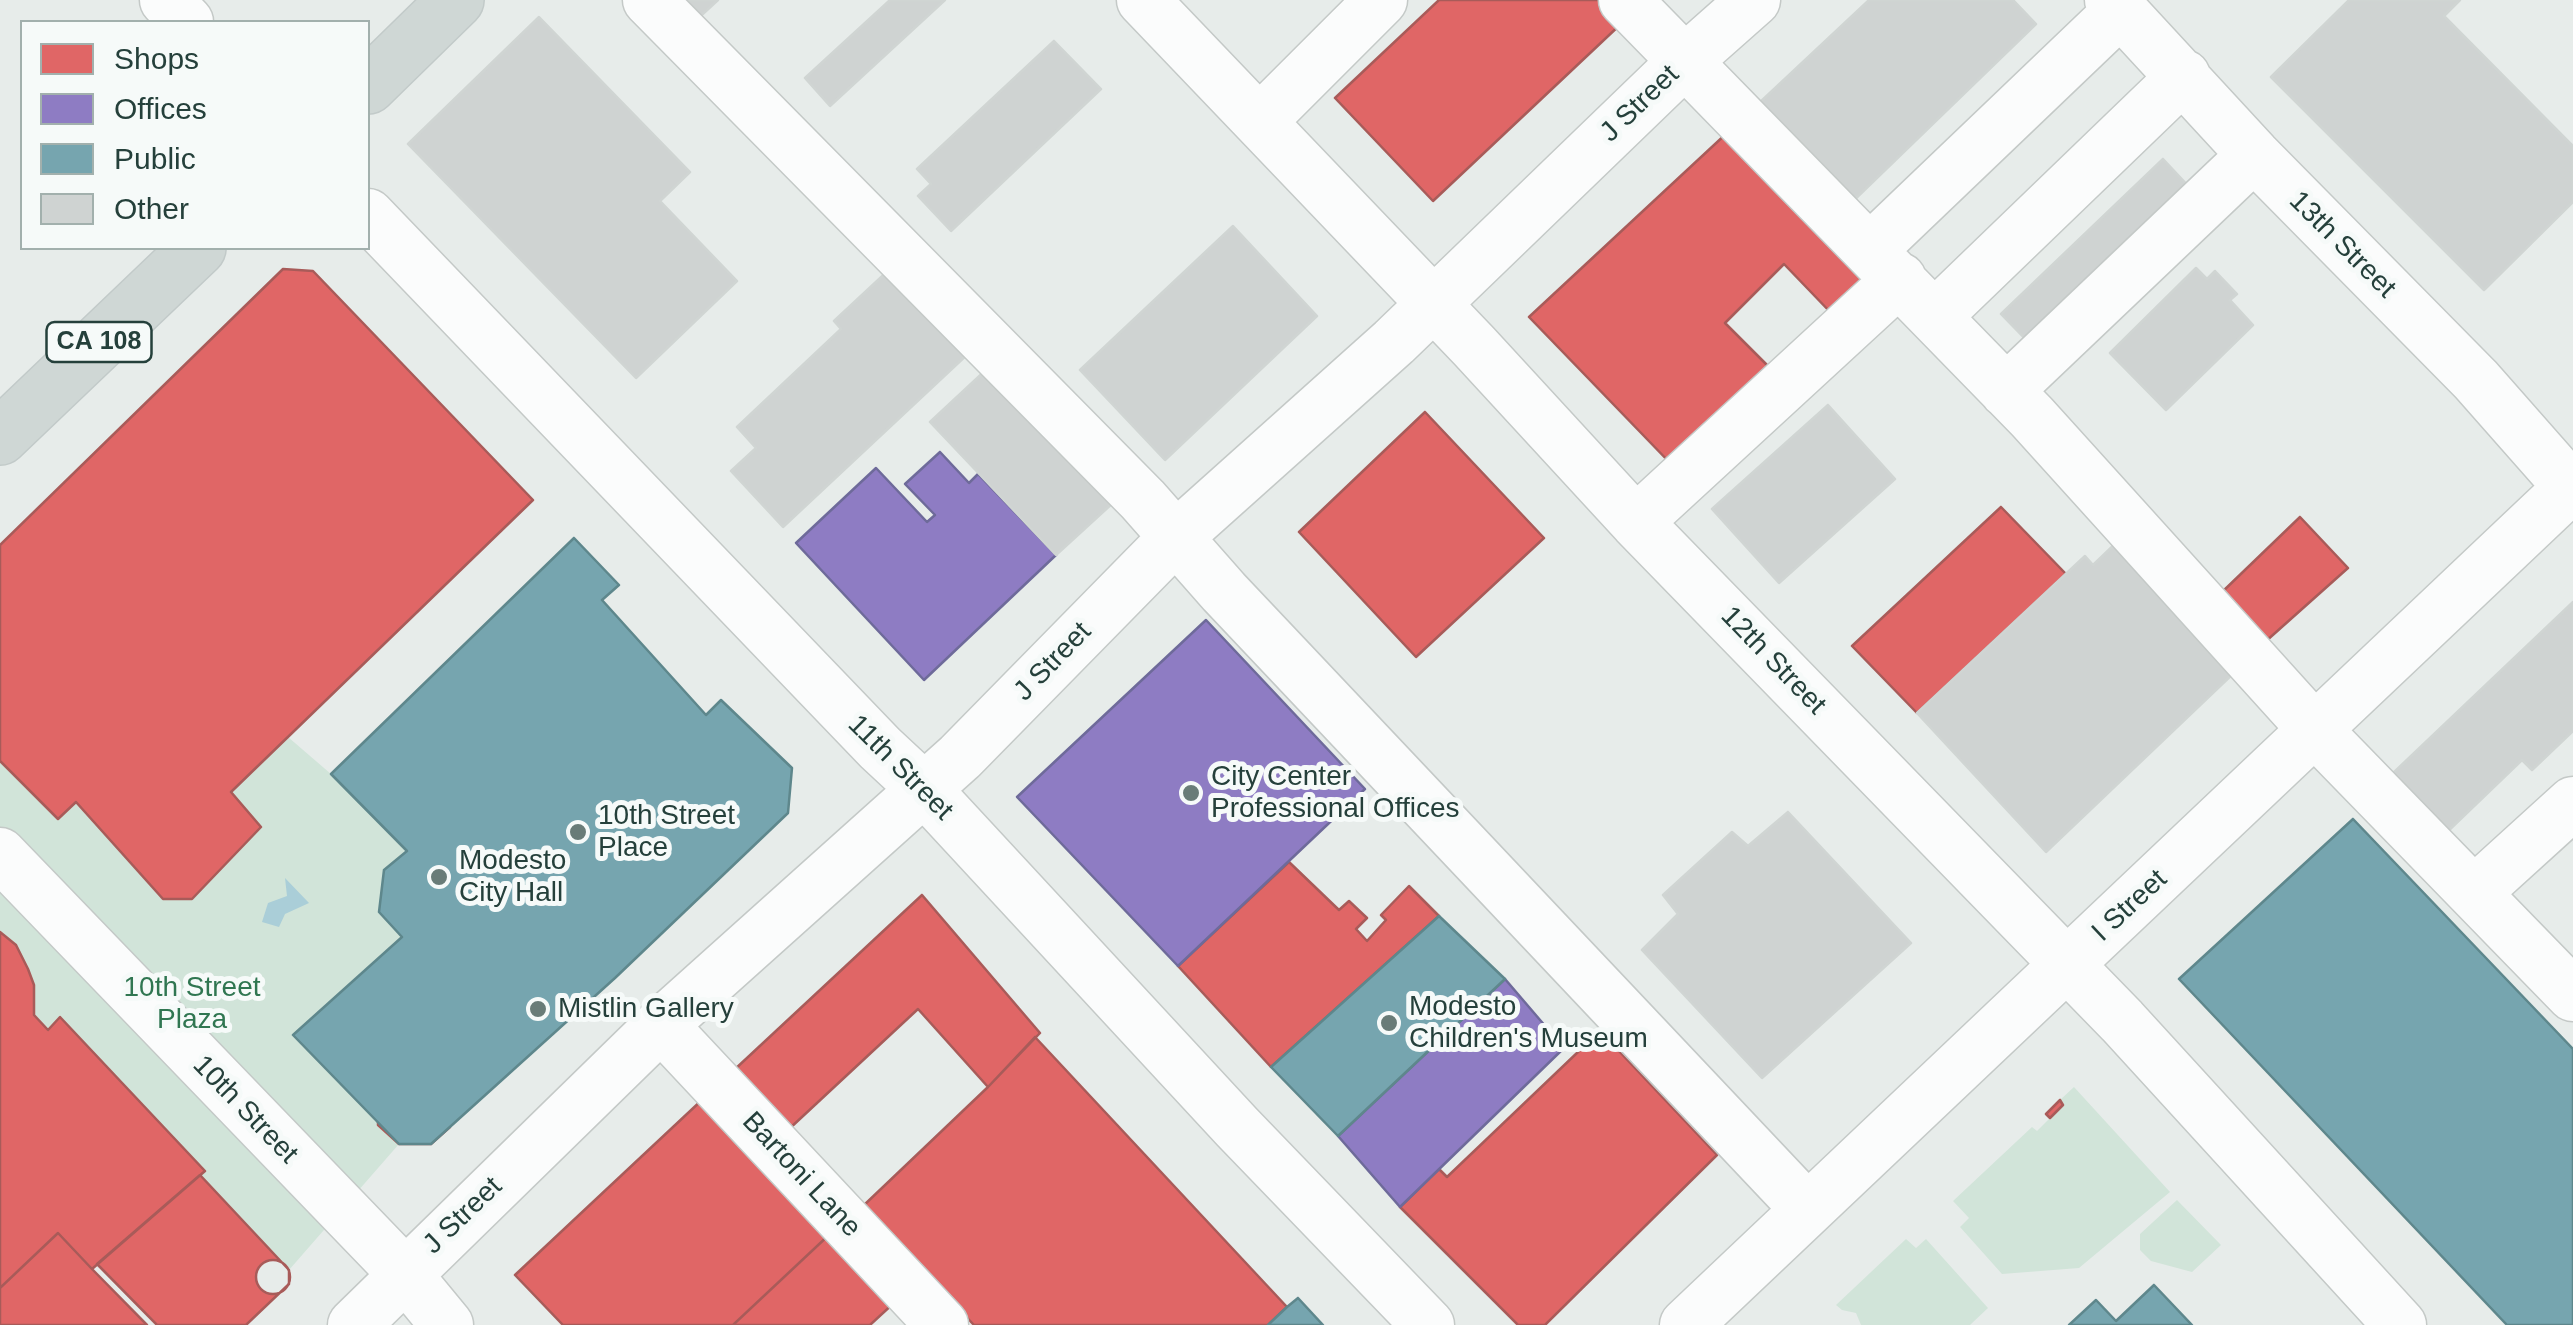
<!DOCTYPE html>
<style>
body{margin:0}
#map{position:relative;width:2573px;height:1325px;overflow:hidden;background:#e7ecea;font-family:Helvetica,sans-serif}
canvas{display:block}
.legend{position:absolute;left:20px;top:20px;width:350px;height:230px;box-sizing:border-box;background:#f6faf9;border:2px solid #a2b0ad;margin:0;padding:12px 18px;list-style:none;font-size:30px;color:#25403b}
.legend li{display:flex;align-items:center;gap:20px;height:50px}
.legend b{width:50px;border:2px solid #a2b0ad}
</style>
<div id="map">
<canvas width="2573" height="1325"></canvas>
<ul class="legend">
<li><b style="height:28px;background:#e06666"></b>Shops</li>
<li><b style="height:28px;background:#8e7cc3"></b>Offices</li>
<li><b style="height:28px;background:#76a5af"></b>Public</li>
<li><b style="height:28px;background:#cfd3d2"></b>Other</li>
</ul>
</div>
<script>
const context = document.querySelector('canvas').getContext('2d');
context.lineJoin = 'round';
function paint(path, color) {
  context.fillStyle = color;
  context.fill(path, 'evenodd');
}
function shape(rows) {
  const path = new Path2D();
  for (const r of rows) {
    if (r.length === 3) {
      path.moveTo(r[0] + r[2], r[1]);
      path.arc(r[0], r[1], r[2], 0, 2 * Math.PI);
      continue;
    }
    path.moveTo(r[0], r[1]);
    for (let i = 2; i < r.length; i += 2) path.lineTo(r[i], r[i + 1]);
  }
  return path;
}
function stroke(path, color, width, dash) {
  context.strokeStyle = color;
  context.lineWidth = width;
  context.lineCap = dash ? 'butt' : 'round';
  context.setLineDash(dash || []);
  context.stroke(path);
}
function label(font, color, halo, rows, align = 'center') {
  context.font = font + ' Helvetica,sans-serif';
  context.lineWidth = 10;
  context.setLineDash([]);
  context.textBaseline = 'middle';
  context.strokeStyle = halo;
  context.fillStyle = color;
  for (const [text, x, y, turn = 0] of rows) {
    context.save();
    context.translate(x, y);
    context.rotate((+turn || 0) * Math.PI / 180);
    context.textAlign = isNaN(turn) ? turn : align;
    if (halo) context.strokeText(text, 0, 0);
    context.fillText(text, 0, 0);
    context.restore();
  }
}
const green = shape([
 [288,737,331,774,407,851,384,870,380,912,402,937,294,1035,399,1144,289,1270,200,1175,204,1170,60,1018,48,1030,34,1015,34,985,28,969,16,946,0,932,0,761,58,818,76,802,163,899,192,899,260,828,231,792],
 [2074,1087,2170,1192,2079,1268,2002,1274,1960,1227,1969,1218,1953,1201,2032,1127,2037,1131,2063,1105,2060,1100],
 [2177,1200,2221,1245,2192,1272,2151,1261,2140,1250,2140,1234],
 [1906,1239,1916,1248,1926,1239,1988,1308,1970,1325,1861,1325,1856,1313,1842,1310,1836,1305]
]);
const water = shape([
 [285,878,309,903,285,914,279,927,262,922,268,903,287,896]
]);
const shops = shape([
 [1439,0,1602,0,1623,22,1433,201,1335,98,1439,0],
 [1728,132,1869,281,1833,315,1784,264,1725,323,1773,371,1673,466,1529,317,1728,132],
 [283,269,313,271,533,500,231,792,261,827,192,899,163,899,76,802,58,819,0,761,0,545,283,269],
 [1425,412,1544,538,1416,657,1299,532,1425,412],
 [2001,507,2066,574,1917,713,1852,646,2001,507],
 [2300,517,2348,568,2265,642,2219,595,2300,517],
 [1289,862,1339,910,1349,901,1367,918,1356,929,1367,941,1386,920,1381,915,1409,886,1439,916,1271,1067,1178,966,1289,862],
 [922,895,1040,1033,988,1087,918,1009,788,1130,733,1071,922,895],
 [0,932,16,945,28,969,34,985,34,1015,48,1030,60,1017,205,1171,92,1269,58,1233,0,1288,0,932],
 [1600,1031,1717,1155,1545,1325,1518,1325,1400,1207,1439,1169,1447,1177,1600,1031],
 [1035,1037,1287,1307,1268,1325,974,1325,862,1207,988,1087,1035,1037],
 [397,1076,431,1076,449,1099,450,1127,431,1144,399,1144,378,1125,378,1097,397,1076],
 [704,1098,831,1233,733,1325,563,1325,515,1275,704,1098],
 [2060,1100,2063,1105,2050,1118,2046,1114,2060,1100],
 [200,1175,289,1270,289,1284,246,1325,157,1325,97,1264,200,1175],
 [58,1233,92,1269,147,1325,0,1325,0,1288,58,1233],
 [831,1233,896,1301,870,1325,733,1325,831,1233],
 [273,1277,17]
]);
const offices = shape([
 [940,452,969,483,978,474,1056,555,924,680,796,543,876,468,927,522,935,515,905,484,940,452],
 [1206,620,1365,789,1178,966,1017,797,1206,620],
 [1505,979,1564,1048,1400,1207,1338,1136,1505,979]
]);
const public = shape([
 [574,538,619,585,602,600,706,715,721,700,792,768,788,813,615,978,431,1144,399,1144,293,1035,402,937,379,912,384,870,407,851,331,774,574,538],
 [2353,819,2573,1049,2573,1325,2507,1325,2179,979,2353,819],
 [1439,916,1505,979,1338,1136,1271,1067,1439,916],
 [2154,1285,2192,1325,2069,1325,2096,1300,2116,1321,2154,1285],
 [1298,1298,1323,1325,1268,1325,1287,1307,1298,1298]
]);
const building = shape([
 [672,0,718,0,693,23,672,0],
 [890,0,945,0,830,106,805,78,890,0],
 [1869,0,2013,0,2036,24,1849,205,1757,105,1869,0],
 [2349,0,2460,0,2444,16,2573,146,2573,202,2484,290,2271,77,2349,0],
 [539,17,690,172,660,201,737,281,636,378,408,144,539,17],
 [1054,41,1101,89,951,231,918,196,931,184,917,169,1054,41],
 [2163,159,2193,191,2032,346,2001,314,2163,159],
 [1233,226,1317,316,1165,460,1080,370,1233,226],
 [892,267,971,351,783,527,731,471,756,448,737,427,841,329,834,321,892,267],
 [2196,268,2207,279,2215,271,2237,294,2230,300,2253,325,2166,410,2110,353,2196,268],
 [988,368,1115,501,1056,555,930,422,988,368],
 [1828,405,1895,479,1779,583,1712,509,1828,405],
 [2117,542,2238,669,2046,852,1917,713,2085,556,2093,565,2117,542],
 [2573,602,2573,731,2532,770,2522,760,2445,834,2390,776,2573,602],
 [1788,812,1911,943,1762,1078,1642,950,1678,914,1663,895,1732,832,1748,846,1788,812]
]);
const minor = shape([
 [166,0,187,22],
 [649,0,1143,500,1224,592,1807,1209],
 [1143,0,1474,346,1636,522,2122,1021,2400,1325],
 [1625,0,2032,417,2315,730,2573,995],
 [2111,0,2254,155,2476,380,2573,490],
 [1260,121,1381,0],
 [368,215,880,748,924,789,1237,1127,1428,1325],
 [1871,249,2121,10],
 [1935,316,2184,76],
 [2006,391,2254,155],
 [1636,522,1900,279],
 [0,854,405,1274,447,1325],
 [2475,892,2573,803],
 [661,1025,942,1325],
 [354,1325,661,1025,960,757,1175,538,1394,342,1684,62,1754,0],
 [1686,1325,2573,485]
]);
const major = shape([
 [368,86,456,0],
 [0,437,198,248]
]);
const markers = [
 [1191,793,10,"#697c78"],
 [578,832,10,"#697c78"],
 [439,877,10,"#697c78"],
 [538,1009,10,"#697c78"],
 [1389,1023,10,"#697c78"]
];
const shields = [
 [99,342,105]
];
const shieldNames = [
 ["CA 108",99,342]
];
const streetNames = [
 ["J Street",1640,104,-44],
 ["13th Street",2342,245,45],
 ["12th Street",1773,661,46],
 ["J Street",1053,662,-46],
 ["11th Street",900,768,45],
 ["I Street",2130,906,-43],
 ["10th Street",245,1110,46],
 ["Bartoni Lane",801,1175,47],
 ["J Street",463,1216,-44]
];
const poiNames = [
 ["City Center",1211,777],
 ["Professional Offices",1211,809],
 ["10th Street",598,816],
 ["Place",598,848],
 ["Modesto",459,861],
 ["City Hall",459,893],
 ["Modesto",1409,1007],
 ["Children's Museum",1409,1039],
 ["Mistlin Gallery",558,1009]
];
const parkNames = [
 ["10th Street",192,988],
 ["Plaza",192,1020]
];
paint(green, '#d1e4d9');
paint(water, '#aaced8');
paint(shops, '#e06666');
stroke(shops, '#a85b59', 2.5);
paint(offices, '#8e7cc3');
stroke(offices, '#6e6a9a', 2.5);
paint(public, '#76a5af');
stroke(public, '#5e878c', 2.5);
paint(building, '#cfd3d2');
stroke(building, '#d0d5d3', 2.5);
stroke(minor, '#c4c9c7', 55);
stroke(major, '#c2cac9', 58);
stroke(minor, '#fbfcfc', 52);
stroke(major, '#cfd7d5', 55);
for (const [x, y, r, color] of markers) {
  const dot = new Path2D();
  dot.arc(x, y, r, 0, 2 * Math.PI);
  context.fillStyle = color;
  context.fill(dot);
  stroke(dot, '#f6faf9', 4);
}
for (const [x, y, w] of shields) {
  const box = new Path2D();
  box.roundRect(x - w / 2, y - 20, w, 40, 8);
  context.fillStyle = '#f6faf9';
  context.fill(box);
  stroke(box, '#25403b', 2.5);
}
label('bold 25px', '#25403b', null, shieldNames);
label('28px', '#25403b', '#f6faf9', streetNames);
label('28px', '#25403b', '#f6faf9', poiNames, 'left');
label('28px', '#307651', '#f6faf9', parkNames);
</script>
